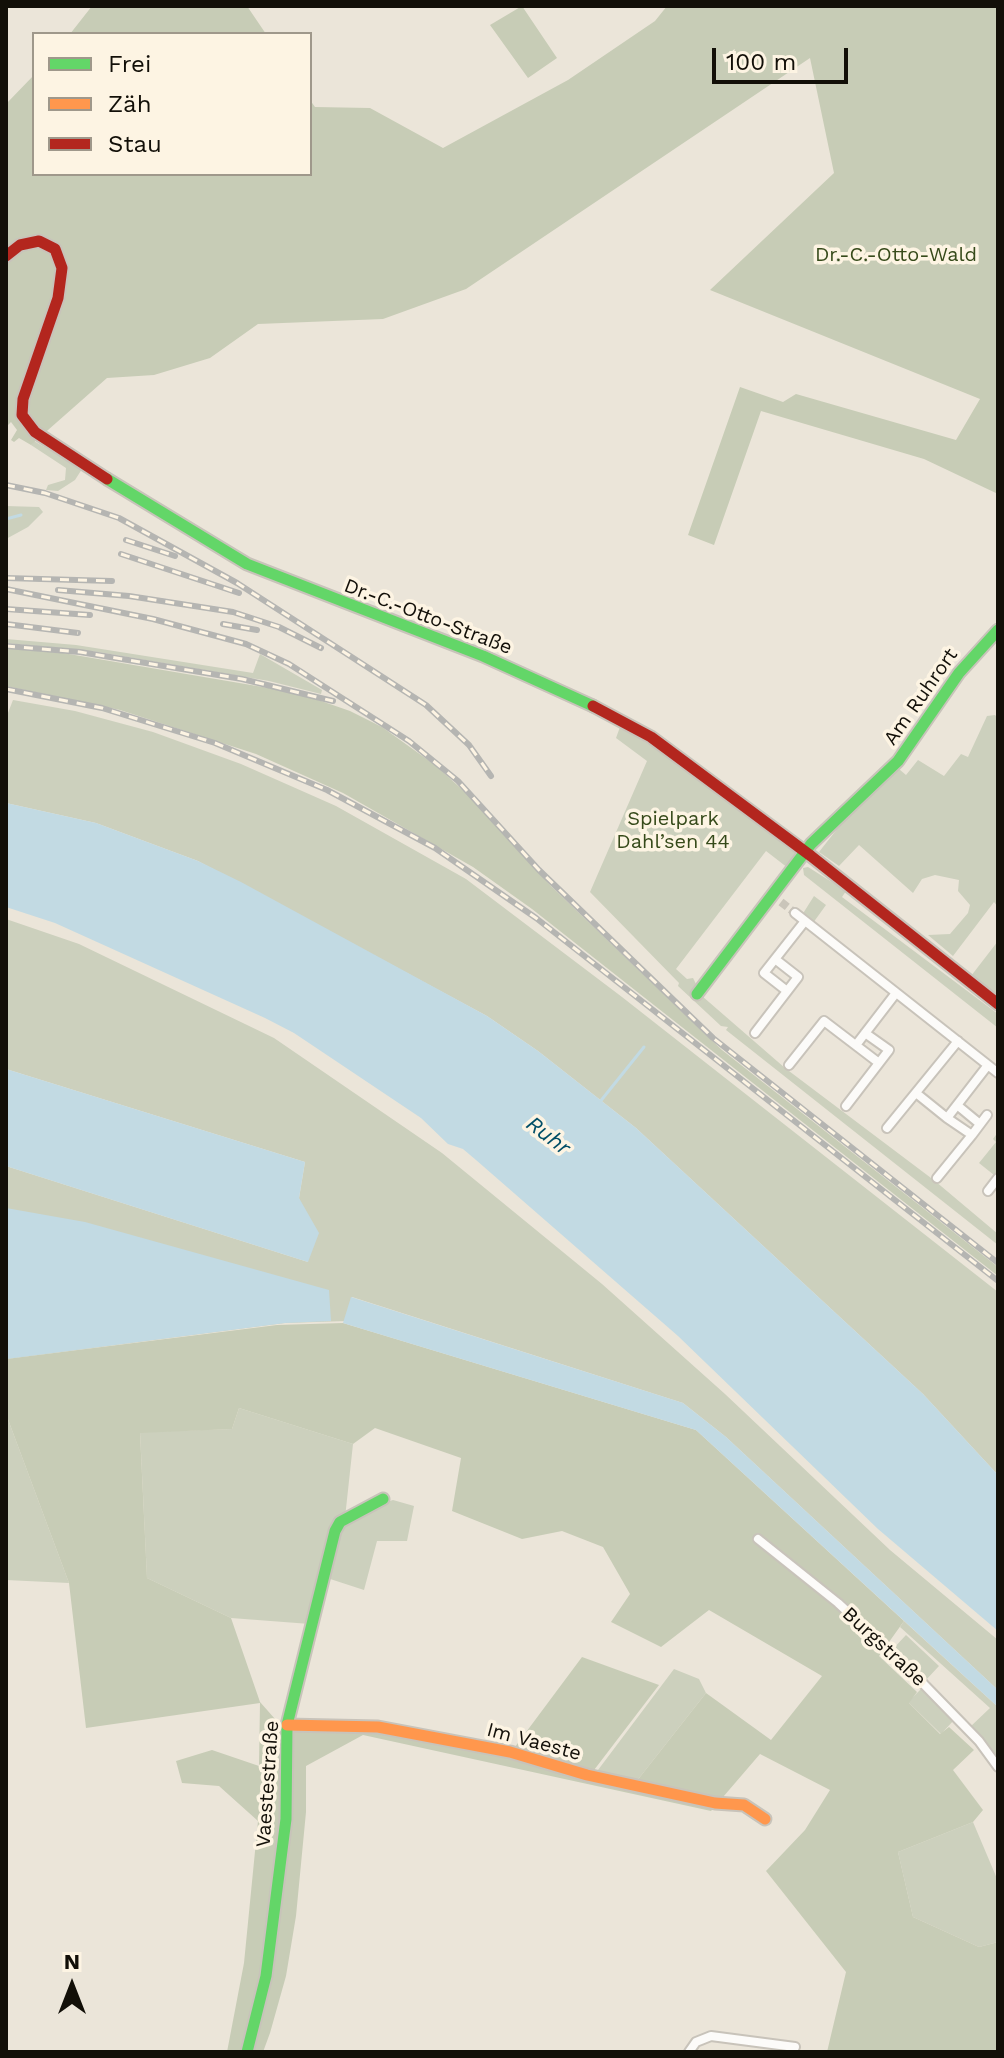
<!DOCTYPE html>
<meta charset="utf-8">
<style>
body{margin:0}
#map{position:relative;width:1004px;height:2058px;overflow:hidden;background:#ebe5d9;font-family:"Work Sans",sans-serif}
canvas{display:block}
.frame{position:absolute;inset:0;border:8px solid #120f08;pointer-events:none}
.legend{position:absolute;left:32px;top:32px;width:280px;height:144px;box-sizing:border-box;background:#fdf4e3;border:2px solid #9f988b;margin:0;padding:10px 14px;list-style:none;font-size:24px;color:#120f08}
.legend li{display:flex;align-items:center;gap:16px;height:40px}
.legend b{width:40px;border:2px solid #9f988b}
.north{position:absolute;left:32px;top:1946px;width:80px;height:80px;-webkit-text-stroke:6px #fdf4e3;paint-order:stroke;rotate:0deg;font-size:22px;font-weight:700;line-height:32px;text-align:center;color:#120f08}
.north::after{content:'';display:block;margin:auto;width:28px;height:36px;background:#120f08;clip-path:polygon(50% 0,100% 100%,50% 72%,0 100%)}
.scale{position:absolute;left:712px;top:48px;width:136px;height:36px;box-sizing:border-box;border:4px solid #120f08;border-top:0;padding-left:10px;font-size:24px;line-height:28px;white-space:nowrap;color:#120f08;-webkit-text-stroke:6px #fdf4e3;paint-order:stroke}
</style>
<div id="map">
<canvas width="1004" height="2058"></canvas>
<div class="frame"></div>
<ul class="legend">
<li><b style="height:10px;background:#63d668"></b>Frei</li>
<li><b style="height:10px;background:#ff974d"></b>Zäh</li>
<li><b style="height:10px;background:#b3261e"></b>Stau</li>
</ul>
<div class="north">N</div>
<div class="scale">100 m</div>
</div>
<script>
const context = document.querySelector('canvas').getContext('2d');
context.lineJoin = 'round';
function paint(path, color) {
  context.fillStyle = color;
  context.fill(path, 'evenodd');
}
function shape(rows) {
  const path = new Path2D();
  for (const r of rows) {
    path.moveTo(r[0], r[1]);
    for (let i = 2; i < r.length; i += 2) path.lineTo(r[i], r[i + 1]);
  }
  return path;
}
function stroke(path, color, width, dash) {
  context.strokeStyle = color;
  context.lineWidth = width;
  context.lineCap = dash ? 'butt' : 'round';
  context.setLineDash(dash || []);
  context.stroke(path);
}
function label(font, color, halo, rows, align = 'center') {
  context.font = font + ' "Work Sans",sans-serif';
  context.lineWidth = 7;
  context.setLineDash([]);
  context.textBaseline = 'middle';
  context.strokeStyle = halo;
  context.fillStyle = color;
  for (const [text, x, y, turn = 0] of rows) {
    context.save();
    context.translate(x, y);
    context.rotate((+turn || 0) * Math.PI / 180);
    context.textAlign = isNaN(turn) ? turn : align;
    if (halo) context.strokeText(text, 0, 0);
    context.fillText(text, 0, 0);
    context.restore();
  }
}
const green = shape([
 [34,441,82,469,75,480,58,491,46,490,48,485,65,480,66,468,31,445],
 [6,506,39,507,43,512,28,527,6,539],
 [6,639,76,645,253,673,260,654,322,690,321,694,269,681,98,652,6,643],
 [13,700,75,711,153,732,241,764,336,806,466,879,622,997,998,1292,998,1475,923,1394,636,1128,538,1051,487,1016,198,861,96,823,6,803,6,718],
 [995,715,998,718,998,907,994,902,953,956,928,935,950,934,968,913,970,905,958,891,959,880,935,875,922,879,913,893,859,845,839,866,819,852,841,824,899,769,906,775,918,760,944,776,961,754,968,757,987,716],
 [620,727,657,749,799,854,788,868,766,851,676,969,687,979,693,978,702,996,785,1068,935,1181,998,1234,998,1245,726,1030,728,1027,721,1026,678,986,679,983,590,892,647,761,616,738],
 [808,867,846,891,842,897,998,1014,998,1028,804,875,803,868],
 [814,896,826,905,813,923,802,915],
 [6,919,79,944,274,1038,442,1153,602,1284,725,1394,890,1550,998,1640,998,1690,726,1437,683,1403,352,1297,347,1321,285,1323,6,1359,6,1166,308,1262,299,1198,305,1162,6,1069],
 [998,941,998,998,971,976],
 [998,1132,998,1170,994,1175,979,1163,996,1142,993,1139],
 [239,1408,353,1444,344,1527,365,1509,393,1500,414,1506,407,1541,377,1541,364,1590,321,1576,310,1624,231,1618,147,1578,140,1432,232,1429],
 [6,1414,69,1583,6,1580],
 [904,1621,998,1707,998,1771,970,1727,990,1708,900,1627],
 [906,1635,939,1666,925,1681,892,1650],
 [674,1669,699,1679,706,1693,636,1782,595,1774],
 [922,1688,954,1720,941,1734,908,1702],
 [973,1822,998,1881,998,1942,979,1947,913,1917,898,1852]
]);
const forest = shape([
 [92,6,247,6,266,34,70,34],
 [522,6,557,58,528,78,490,25],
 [667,6,998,6,998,494,924,459,761,411,714,545,688,535,740,387,783,402,796,394,956,440,980,399,710,290,834,173,810,58,466,289,383,319,258,324,210,358,154,375,107,378,31,445,19,438,14,442,11,440,17,430,11,422,6,427,6,104,34,75,34,174,310,174,310,100,315,107,370,108,443,148,568,80,655,21],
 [6,648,63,653,298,693,350,711,382,727,435,765,475,801,551,886,722,1050,998,1267,998,1276,532,909,473,867,343,793,256,754,120,710,6,686],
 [343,1323,696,1430,904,1621,879,1656,917,1692,909,1703,940,1734,949,1727,974,1750,953,1770,983,1810,973,1822,898,1852,913,1917,979,1947,998,1942,998,2052,827,2052,846,1972,766,1871,805,1830,830,1790,760,1754,711,1811,363,1735,306,1766,306,1812,296,1916,286,1976,270,2033,263,2052,227,2052,244,1963,258,1821,219,1786,182,1783,176,1761,212,1750,259,1766,260,1703,86,1728,69,1583,6,1414,6,1359,277,1325],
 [239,1408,353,1444,375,1428,461,1458,452,1511,522,1539,562,1531,603,1547,630,1594,611,1622,661,1647,709,1610,822,1676,771,1740,706,1693,636,1782,361,1727,283,1728,260,1702,231,1618,147,1578,140,1433,232,1429],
 [582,1657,659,1685,591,1774,512,1751]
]);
const water = shape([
 [6,803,96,823,198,861,241,882,487,1016,538,1051,636,1128,923,1394,998,1475,998,1631,878,1529,678,1336,476,1160,463,1149,448,1144,421,1118,294,1033,265,1018,55,923,6,907],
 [6,1069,305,1162,299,1198,319,1233,308,1262,6,1166],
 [6,1208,85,1222,329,1290,331,1321,285,1323,6,1359],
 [351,1297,683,1403,726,1437,998,1690,998,1707,696,1430,343,1323]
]);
const stream = shape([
 [6,519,21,515],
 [599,1103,644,1047]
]);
const streetTunnel = shape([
 [781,902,795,913]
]);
const street = shape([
 [795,913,998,1073],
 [787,991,764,973,805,921],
 [755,1033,798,977,775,959],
 [856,1045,896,993],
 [789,1065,824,1021,879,1063],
 [916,1093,947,1118],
 [957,1105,980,1124],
 [846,1106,889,1050,865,1033],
 [887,1128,958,1041],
 [972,1135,987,1115],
 [937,1178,972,1135,947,1118,988,1065],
 [988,1191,998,1178],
 [758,1539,838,1603,904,1664,979,1741,998,1767],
 [689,2052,696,2042,711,2036,795,2047]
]);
const fast = shape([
 [107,479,247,564,483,656,593,706],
 [697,994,811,844,898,761,959,673,998,630],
 [247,2052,266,1976,286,1819,287,1725,335,1531,340,1522,383,1499]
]);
const slow = shape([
 [287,1725,378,1727,510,1752,587,1775,715,1803,744,1805,765,1819]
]);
const jam = shape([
 [6,256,20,245,39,241,55,249,62,268,58,298,23,399,22,415,35,432,107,479],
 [593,706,651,737,811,856,998,1004]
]);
const rail = shape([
 [6,485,45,493,119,518,237,583,426,705,469,745,491,776],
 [126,540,175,556],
 [121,554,239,593],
 [6,578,112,581],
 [6,589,153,619,246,644,289,664,409,741,458,781,539,870,713,1038,998,1263],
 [58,590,129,596,233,612,279,627,321,648],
 [6,609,90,615],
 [6,624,78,633],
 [223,624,257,630],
 [6,646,80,652,242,679,333,701],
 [6,689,102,708,215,743,327,790,435,848,536,918,998,1281]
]);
const parkNames = [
 ["Dr.-C.-Otto-Wald",896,255],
 ["Spielpark",673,819],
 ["Dahl’sen 44",673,842]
];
const streetNames = [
 ["Dr.-C.-Otto-Straße",428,617,21],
 ["Am Ruhrort",921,697,-55],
 ["Burgstraße",884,1647,43],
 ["Im Vaeste",534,1742,15],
 ["Vaestestraße",268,1784,-86]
];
const waterNames = [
 ["Ruhr",548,1136,37]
];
paint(green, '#ccd0bd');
paint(forest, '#c7ccb6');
paint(water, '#c2dae3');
stroke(stream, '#c2dae3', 3);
stroke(streetTunnel, '#cac5ba', 8, [8, 4]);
stroke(street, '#c8c3ba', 12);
stroke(fast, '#c8c3ba', 15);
stroke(slow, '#c8c3ba', 15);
stroke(jam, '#c8c3ba', 15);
stroke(street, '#fcfbf9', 8);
stroke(fast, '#63d668', 11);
stroke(slow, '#ff974d', 11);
stroke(jam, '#b3261e', 11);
stroke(rail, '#b5b5b2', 6);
stroke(rail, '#fdf4e3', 3, [9]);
label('20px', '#364a1a', '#fdf4e3', parkNames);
label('20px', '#120f08', '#fdf4e3', streetNames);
label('italic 22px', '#014e67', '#fdf4e3', waterNames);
</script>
